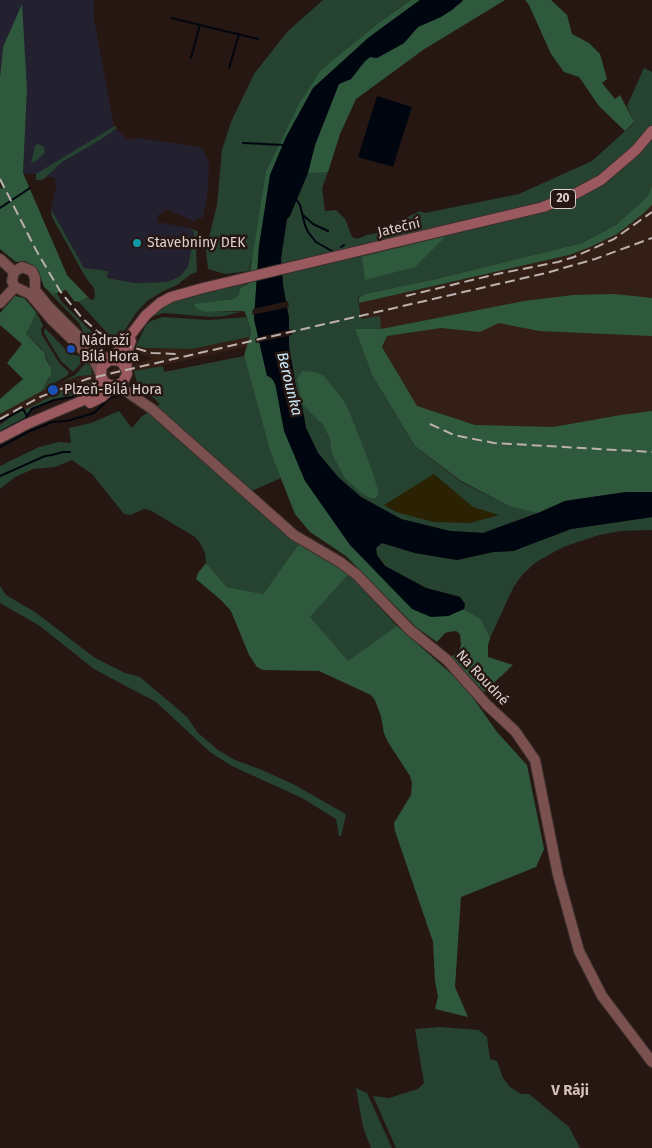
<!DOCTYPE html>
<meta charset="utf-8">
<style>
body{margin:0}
canvas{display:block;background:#271712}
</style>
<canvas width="652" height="1148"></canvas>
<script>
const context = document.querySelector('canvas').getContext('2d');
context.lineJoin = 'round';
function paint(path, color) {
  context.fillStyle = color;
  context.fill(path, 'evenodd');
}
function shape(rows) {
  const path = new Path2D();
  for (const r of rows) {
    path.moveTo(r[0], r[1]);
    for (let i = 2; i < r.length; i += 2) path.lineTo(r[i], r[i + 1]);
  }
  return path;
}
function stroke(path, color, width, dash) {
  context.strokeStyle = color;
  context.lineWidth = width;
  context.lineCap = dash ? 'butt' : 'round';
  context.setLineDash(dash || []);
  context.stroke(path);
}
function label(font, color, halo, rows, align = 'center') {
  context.font = font + ' "Fira Sans",sans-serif';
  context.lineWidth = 5;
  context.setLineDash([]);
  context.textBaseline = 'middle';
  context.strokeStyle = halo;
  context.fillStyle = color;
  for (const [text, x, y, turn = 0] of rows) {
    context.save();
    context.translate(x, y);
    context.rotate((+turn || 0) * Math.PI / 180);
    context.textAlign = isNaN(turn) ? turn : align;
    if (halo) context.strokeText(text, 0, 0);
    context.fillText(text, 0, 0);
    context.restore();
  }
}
const built = shape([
 [652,205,652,466,420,432,416,406,382,347,387,336,381,329,379,317,361,319,359,303,569,255,617,234,644,213],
 [249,337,249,346,93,381,62,391,12,416,0,425,0,414,42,391,79,376,92,375,153,359,134,352,136,346,146,348,192,349]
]);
const industrial = shape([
 [0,0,94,0,94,19,114,127,128,140,139,138,198,147,204,151,209,163,208,190,203,217,193,221,167,209,158,215,157,222,190,228,194,232,188,267,179,277,167,282,135,283,107,278,107,271,84,268,51,209,56,187,55,178,36,174,23,173,27,89,3,47,0,78]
]);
const green = shape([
 [323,0,411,0,380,22,251,261,249,271,225,274,208,269,206,250,217,205,222,150,231,122,254,74,287,32],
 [644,68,652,72,652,186,647,197,616,225,582,243,436,279,365,294,358,297,361,319,380,316,381,329,355,329,372,375,415,446,461,482,509,506,543,511,483,533,450,531,401,519,361,497,338,477,318,453,306,428,303,411,296,388,289,346,289,318,283,285,281,259,283,235,287,219,290,216,315,145,315,172,328,172,322,188,325,211,336,210,345,219,352,237,357,239,367,235,387,231,395,223,420,211,425,213,519,194,592,161,634,123,627,106],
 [351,421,331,443,323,425,320,422],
 [115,126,117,128,100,140,62,162,45,178,42,180,36,180,36,174],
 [39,144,44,147,45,153,36,161,31,163,35,145],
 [51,209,84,268,108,271,107,278,135,283,167,282,179,277,188,267,194,232,190,228,197,231,199,237,196,253,197,272,191,274,177,285,163,291,147,301,136,313,119,339,108,334,79,302,88,297,91,300,94,299,95,296,94,288,86,278,52,217],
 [248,283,240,288,238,296,233,299,205,303,205,312,240,312,225,316,212,317,163,313,149,318,162,307,172,302,223,288],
 [44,287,53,294,57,293,61,301,97,337,101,337,114,344,113,346,99,348,85,336,79,323],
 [36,312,43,325,41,330,42,335,60,364,69,372,68,375,53,384,54,386,42,391,49,379,50,365,42,349,26,334,32,323],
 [163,317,208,320,247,317,251,332,249,337,192,349,146,348,136,346,146,325,151,321],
 [45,328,70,354,79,356,84,360,73,372,61,361,44,333],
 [244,356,270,451,281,478,247,493,300,542,263,594,227,587,206,563,205,553,200,543,195,537,150,510,144,509,130,515,124,514,92,474,72,460,55,467,33,469,15,477,0,489,0,466,39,447,59,442,71,443,69,428,91,423,119,411,132,428,141,417,160,404,149,394,142,382,138,385,137,383,134,371,163,366,164,372],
 [86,363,91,367,92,375,79,376,60,383,75,375],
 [93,381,91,386,85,391,72,396,54,400,31,408,26,418,0,432,0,425,12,416,62,391],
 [652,517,652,530,620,531,599,535,563,547,536,562,522,575,513,588,490,638,481,619,464,609,465,604,460,597,426,588,409,579,385,566,377,555,376,548,382,543,415,553,457,560,493,552,513,551,571,529],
 [349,574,397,626,395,648,544,849,536,867,451,824,397,756,388,742,384,733,381,716,375,700,371,695,343,681,310,617],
 [0,586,6,595,35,612,95,658,125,673,140,677,173,705,187,717,198,733,218,750,235,760,262,770,295,785,342,812,346,815,341,836,339,836,336,819,302,798,232,766,210,752,156,702,94,669,40,626,0,603],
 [440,1027,479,1030,487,1037,490,1059,497,1061,503,1078,510,1087,521,1094,529,1094,569,1127,580,1148,396,1148,373,1096,389,1098,418,1089,424,1083,415,1029],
 [356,1088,367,1093,392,1148,371,1148,363,1127]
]);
const forest = shape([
 [411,0,420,0,368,38,313,88,286,137,270,175,259,246,254,319,267,375,273,380,350,545,448,616,464,609,481,619,490,638,488,645,488,657,513,665,484,692,451,657,459,651,461,645,460,634,456,631,448,632,445,633,437,642,416,627,346,556,310,532,295,514,270,451,244,356,251,332,247,317,244,311,205,312,196,308,194,304,233,299,238,296,240,288,248,284,266,172,300,102,321,70,380,22],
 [463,0,505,0,423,50,356,99,340,134,328,172,308,173,315,145,339,84,351,79,365,61,370,57,377,58,404,43,418,27,461,3],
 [525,0,551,0,567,15,572,34,589,43,600,54,607,79,602,83,615,99,620,95,634,122,625,131,599,106,579,77,564,72,551,54,529,5],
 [22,4,27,89,23,173,67,275,88,297,79,302,74,301,66,290,53,294,44,287,39,272,35,267,25,261,16,262,0,249,0,188,3,189,0,182,0,78,3,47],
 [652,186,652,205,644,213,617,234,590,247,569,255,359,303,359,297,365,294,436,279,582,243,616,225,647,197],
 [446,236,415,267,365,280,362,257],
 [615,294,652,298,652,336,539,331,499,323,480,332,441,328,387,336,382,347,417,406,475,425,553,427,621,415,652,411,652,492,626,492,565,501,538,513,509,506,461,481,415,446,372,375,355,329,381,329,524,301,573,295],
 [15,296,24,298,36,312,32,323,26,334,44,352,46,359,51,368,51,374,42,391,0,414,0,399,23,379,7,363,22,344,0,325,0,313],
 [302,371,314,372,323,375,342,398,349,411,373,473,379,494,376,498,370,498,360,492,345,478,332,454,330,440,323,425,303,405,297,379],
 [300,542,349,574,310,617,348,661,397,626,464,685,497,732,527,765,544,849,536,867,461,897,455,987,468,1017,435,1009,438,997,435,981,433,942,395,831,394,823,411,795,412,783,410,776,388,742,384,733,381,716,375,700,371,695,319,671,263,670,257,667,249,655,231,611,221,600,196,579,198,573,206,563,227,587,263,594]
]);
const sand = shape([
 [434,474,473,507,499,515,470,523,433,522,396,512,384,505]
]);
const water = shape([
 [420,0,463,0,452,10,441,17,418,27,404,43,377,58,370,57,365,61,351,79,339,84,315,145,308,173,290,216,287,219,281,259,283,285,289,318,289,346,296,388,303,411,306,428,318,453,338,477,361,497,401,519,450,531,483,533,538,513,565,501,626,492,652,492,652,517,571,529,513,551,493,552,457,560,415,553,382,543,376,548,377,555,385,566,426,588,460,597,465,604,464,609,448,616,431,617,412,609,350,545,305,481,284,431,275,383,271,377,267,376,254,319,259,246,270,175,286,137,313,88,368,38],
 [377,96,412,107,393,167,358,157]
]);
const pier = shape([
 [288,301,289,307,252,315,253,309],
 [292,329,292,335,256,343,255,338]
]);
const stream = shape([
 [171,18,258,39],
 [191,58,200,25],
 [229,68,239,34],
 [243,143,285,145],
 [296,199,300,205,305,225,308,232,316,242,332,251],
 [0,208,30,188],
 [303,215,313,224,328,231],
 [341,247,344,245],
 [0,422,23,409,27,416],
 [2,431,25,419,32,409,54,400,72,397,86,392,92,384],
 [0,447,28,432,52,422,67,421,94,413,110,398,121,395,126,398,128,397],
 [0,476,45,456,52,455,63,452,70,452]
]);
const secondary = shape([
 [0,259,14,272],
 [0,303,15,287],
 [100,373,95,362,52,320,30,294,15,287,12,281,14,272,22,267,32,271,35,278,35,290,48,306,95,353,102,357,112,359],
 [117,385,152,409,294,535,340,562,357,575,410,630,447,660,487,705,515,731,535,760,558,875,579,951,602,996,652,1062]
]);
const primary = shape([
 [112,359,146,315,160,303,171,297,203,288,543,207,573,195,601,180,636,150,652,131],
 [126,369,121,361,110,360,102,366,101,375,104,382,110,385,117,385,123,382,127,374,126,354,131,341],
 [90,403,102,397,114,386],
 [0,438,27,424,91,397,101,387,101,378]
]);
const rail = shape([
 [0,179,36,250,60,291,82,318,98,332,125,345,152,353,176,354],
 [406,296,497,274,558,262,574,257,614,239,652,212],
 [0,419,40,397,87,379,546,273,595,259,652,238],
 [430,424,454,435,494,443,652,452]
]);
const markers = [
 [137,243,5,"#0f9aa8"],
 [71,349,5,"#1a4fb4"],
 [53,390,6,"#1a4fb4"]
];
const shields = [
 [563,199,25]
];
const shieldNames = [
 ["20",563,199]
];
const streetNames = [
 ["Jateční",399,228,-13],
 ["Na Roudné",482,678,47]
];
const poiNames = [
 ["Stavebniny DEK",147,243],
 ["Nádraží",81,341],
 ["Bílá Hora",81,357],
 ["Plzeň-Bílá Hora",64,390]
];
const waterNames = [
 ["Berounka",289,384,76]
];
const neighbourhoodNames = [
 ["V Ráji",570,1091]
];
paint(built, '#341f17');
paint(industrial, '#232030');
paint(green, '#264230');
paint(forest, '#2e593d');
paint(sand, '#2a2202');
paint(water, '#00060f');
paint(pier, '#271712');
stroke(stream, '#00060f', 2);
stroke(secondary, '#3c312e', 12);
stroke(primary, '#3c312e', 12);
stroke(secondary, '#7b5150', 10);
stroke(primary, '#9a595e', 10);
stroke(rail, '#bcb0ac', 2, [10, 5]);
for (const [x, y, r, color] of markers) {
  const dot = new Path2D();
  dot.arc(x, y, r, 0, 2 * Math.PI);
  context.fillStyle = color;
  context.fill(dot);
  stroke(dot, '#271712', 2);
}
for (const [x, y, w] of shields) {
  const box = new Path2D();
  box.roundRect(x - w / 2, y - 9.5, w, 19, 4);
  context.fillStyle = '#271712';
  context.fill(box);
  stroke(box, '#ddd2ce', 1);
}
label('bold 12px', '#ddd2ce', null, shieldNames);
label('14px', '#ddd2ce', '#271712', streetNames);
label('14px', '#ddd2ce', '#271712', poiNames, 'left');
label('italic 15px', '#c9e9f8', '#271712', waterNames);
label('bold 15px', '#d4bfb7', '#271712', neighbourhoodNames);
</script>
